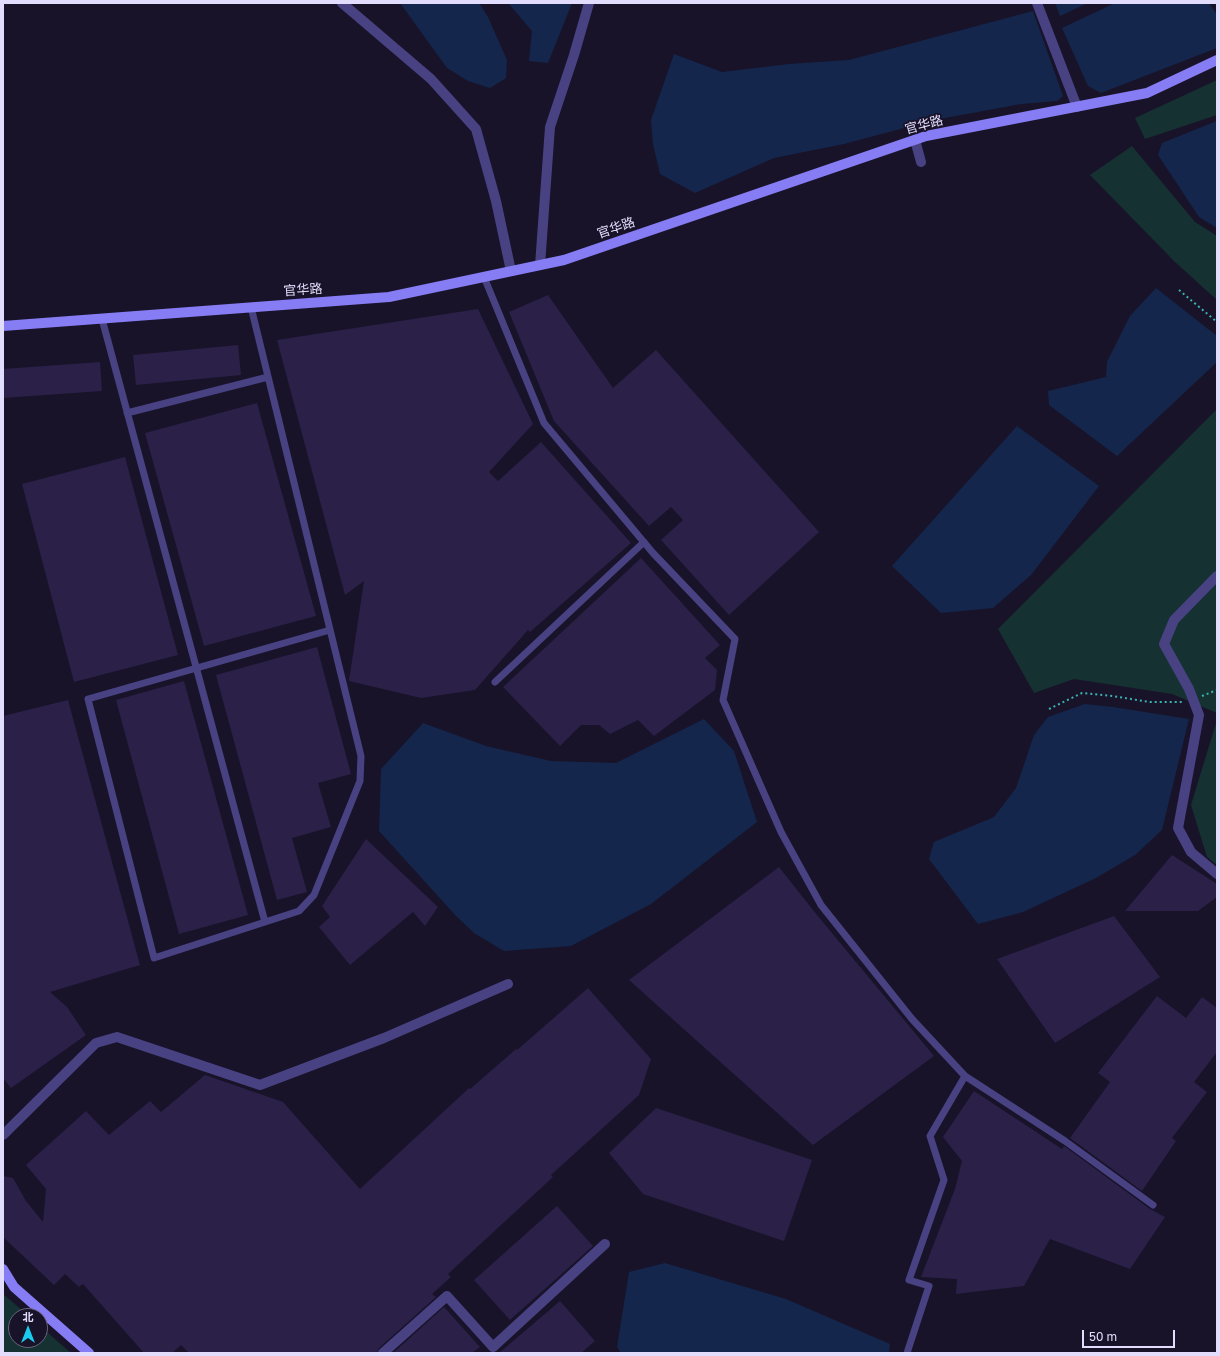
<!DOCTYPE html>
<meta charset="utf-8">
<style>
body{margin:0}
#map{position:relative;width:1220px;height:1356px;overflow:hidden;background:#181329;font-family:"Golos Text","Noto Sans SC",sans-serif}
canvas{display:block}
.frame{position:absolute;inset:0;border:4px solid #e2ddfc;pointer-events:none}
.north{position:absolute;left:8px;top:1308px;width:40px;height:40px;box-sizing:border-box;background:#181329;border:1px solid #69647d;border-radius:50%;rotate:0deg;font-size:11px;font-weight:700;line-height:16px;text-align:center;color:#e2ddfc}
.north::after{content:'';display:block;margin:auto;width:14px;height:18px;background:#19cbec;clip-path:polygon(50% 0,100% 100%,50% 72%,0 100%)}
.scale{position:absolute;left:1082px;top:1330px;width:93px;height:18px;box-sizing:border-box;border:2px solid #e2ddfc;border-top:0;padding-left:5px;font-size:12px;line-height:14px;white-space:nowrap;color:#e2ddfc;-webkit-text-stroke:3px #181329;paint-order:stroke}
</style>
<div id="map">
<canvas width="1220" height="1356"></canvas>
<div class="frame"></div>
<div class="north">北</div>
<div class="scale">50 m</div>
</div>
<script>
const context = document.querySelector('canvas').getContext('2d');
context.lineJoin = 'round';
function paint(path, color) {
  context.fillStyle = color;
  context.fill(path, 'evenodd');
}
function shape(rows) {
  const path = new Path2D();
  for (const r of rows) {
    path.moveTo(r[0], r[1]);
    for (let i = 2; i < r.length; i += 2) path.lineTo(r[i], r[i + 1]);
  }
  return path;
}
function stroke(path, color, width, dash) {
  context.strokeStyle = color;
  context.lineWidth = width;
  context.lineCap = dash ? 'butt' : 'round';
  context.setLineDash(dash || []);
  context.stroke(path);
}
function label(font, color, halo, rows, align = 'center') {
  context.font = font + ' "Golos Text","Noto Sans SC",sans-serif';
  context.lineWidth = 3.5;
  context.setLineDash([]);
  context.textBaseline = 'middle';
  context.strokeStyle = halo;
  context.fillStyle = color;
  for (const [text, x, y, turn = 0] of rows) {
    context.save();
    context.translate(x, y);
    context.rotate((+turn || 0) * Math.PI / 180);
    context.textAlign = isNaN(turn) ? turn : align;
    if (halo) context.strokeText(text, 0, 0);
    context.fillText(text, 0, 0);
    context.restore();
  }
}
const green = shape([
 [1217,80,1217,115,1145,139,1135,118],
 [1132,146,1195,222,1217,236,1217,300,1175,262,1090,175],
 [1217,409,1217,713,1172,694,1074,679,1034,693,998,629],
 [1217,720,1217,865,1207,857,1191,805],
 [3,1294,29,1316,16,1316,16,1340,40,1340,40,1326,71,1353,3,1353]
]);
const water = shape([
 [400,3,479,3,488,17,507,60,506,78,490,88,468,81,447,68],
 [508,3,572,3,548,63,529,61,532,31],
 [1055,3,1088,3,1060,16],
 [1115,3,1209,3,1217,15,1217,48,1101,93,1088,86,1062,28],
 [1033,11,1063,96,1057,101,1021,104,934,120,844,144,774,158,695,193,660,174,653,144,651,120,674,54,722,72,789,64,849,60],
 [1217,121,1217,228,1199,217,1158,155,1162,143],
 [1156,288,1217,336,1217,362,1117,456,1049,405,1048,391,1106,377,1107,362,1130,316],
 [1017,426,1099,486,1031,575,993,608,941,613,892,566],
 [1085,704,1113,707,1189,719,1162,830,1135,855,1096,878,1023,912,978,924,929,859,934,842,994,817,1016,788,1034,735,1048,717],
 [704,719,734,751,757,822,651,904,571,946,504,951,474,933,456,916,379,831,381,769,423,723,486,746,551,761,616,763],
 [665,1263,786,1299,890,1344,889,1353,621,1353,617,1347,629,1272]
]);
const building = shape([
 [548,295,613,388,656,350,819,532,729,615,661,540,683,520,671,507,649,526,554,421,509,312],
 [478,309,533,424,489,472,498,481,541,442,631,543,530,632,528,630,475,690,421,698,349,681,364,581,345,595,277,340],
 [238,345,241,375,136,385,133,355],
 [100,362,102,391,3,398,3,369],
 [257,403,316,616,204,646,145,433],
 [125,457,178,655,74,682,22,484],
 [641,558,720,645,705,658,717,670,715,690,654,736,638,720,610,734,599,725,581,725,560,746,503,687],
 [317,647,351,774,318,783,331,827,292,838,307,892,277,900,216,675],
 [184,681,248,915,179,934,116,700],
 [68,700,140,965,50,992,67,1007,86,1035,11,1088,3,1078,3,716],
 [366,839,438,907,425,926,413,912,350,965,319,927,330,917,322,906],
 [1172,855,1217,884,1217,897,1198,911,1125,911],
 [779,867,817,915,934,1056,813,1145,629,980],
 [1114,916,1160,977,1055,1043,997,959],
 [588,988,651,1059,639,1095,551,1175,553,1177,448,1274,451,1277,432,1294,436,1297,379,1348,377,1353,189,1353,181,1345,172,1353,144,1353,83,1284,79,1287,65,1274,54,1285,3,1237,3,1176,13,1178,26,1201,43,1222,46,1189,26,1165,86,1111,109,1135,150,1101,161,1112,205,1075,283,1102,360,1189,469,1088,470,1089,516,1049,517,1050],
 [1157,996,1186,1018,1202,997,1217,1008,1217,1052,1194,1082,1207,1092,1172,1138,1176,1141,1142,1191,1070,1138,1110,1082,1098,1073],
 [974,1091,1062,1149,1064,1146,1150,1209,1165,1217,1130,1269,1050,1239,1024,1286,956,1294,957,1279,921,1277,955,1189,962,1161,943,1137],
 [656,1108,812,1160,784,1241,643,1194,609,1153],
 [557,1206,593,1246,510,1320,474,1280],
 [560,1301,595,1341,581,1353,499,1353],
 [444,1307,480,1347,472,1353,393,1353]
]);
const path = shape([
 [1179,290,1217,322],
 [1202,696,1217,690],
 [1049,709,1082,693,1112,696,1150,702,1183,702]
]);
const lane = shape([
 [484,277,544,423,653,553,735,639,723,700,781,832,821,905,912,1019,965,1076,930,1136,944,1180,909,1280,929,1286,907,1353],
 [251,307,361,756,360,781,314,895,299,911,154,958,88,699,330,630],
 [102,319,265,922],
 [127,413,268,377],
 [495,682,644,542],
 [965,1076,1065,1141,1153,1205]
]);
const street = shape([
 [342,3,431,79,476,129,496,201,511,271],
 [1037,3,1077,107],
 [915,140,921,162],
 [540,265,550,127,574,55,589,3],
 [1217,576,1174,620,1164,644,1189,689,1199,715,1178,828,1191,852,1217,874],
 [3,1135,96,1043,117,1037,260,1085,384,1038,508,984],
 [383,1353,447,1296,493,1347,605,1244]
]);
const secondary = shape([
 [3,326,389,297,564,260,926,136,1147,93,1217,60],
 [3,1269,14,1287,89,1353]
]);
const streetNames = [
 ["官华路",924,125,-15],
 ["官华路",616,228,-19],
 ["官华路",303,290,-4]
];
paint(green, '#163132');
paint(water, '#14264c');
paint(building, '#2b2048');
stroke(path, '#3bb2b2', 2, [2, 3]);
stroke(lane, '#484283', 7);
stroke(street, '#484283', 10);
stroke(secondary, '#867cf4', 10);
label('13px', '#e2ddfc', '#181329', streetNames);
</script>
